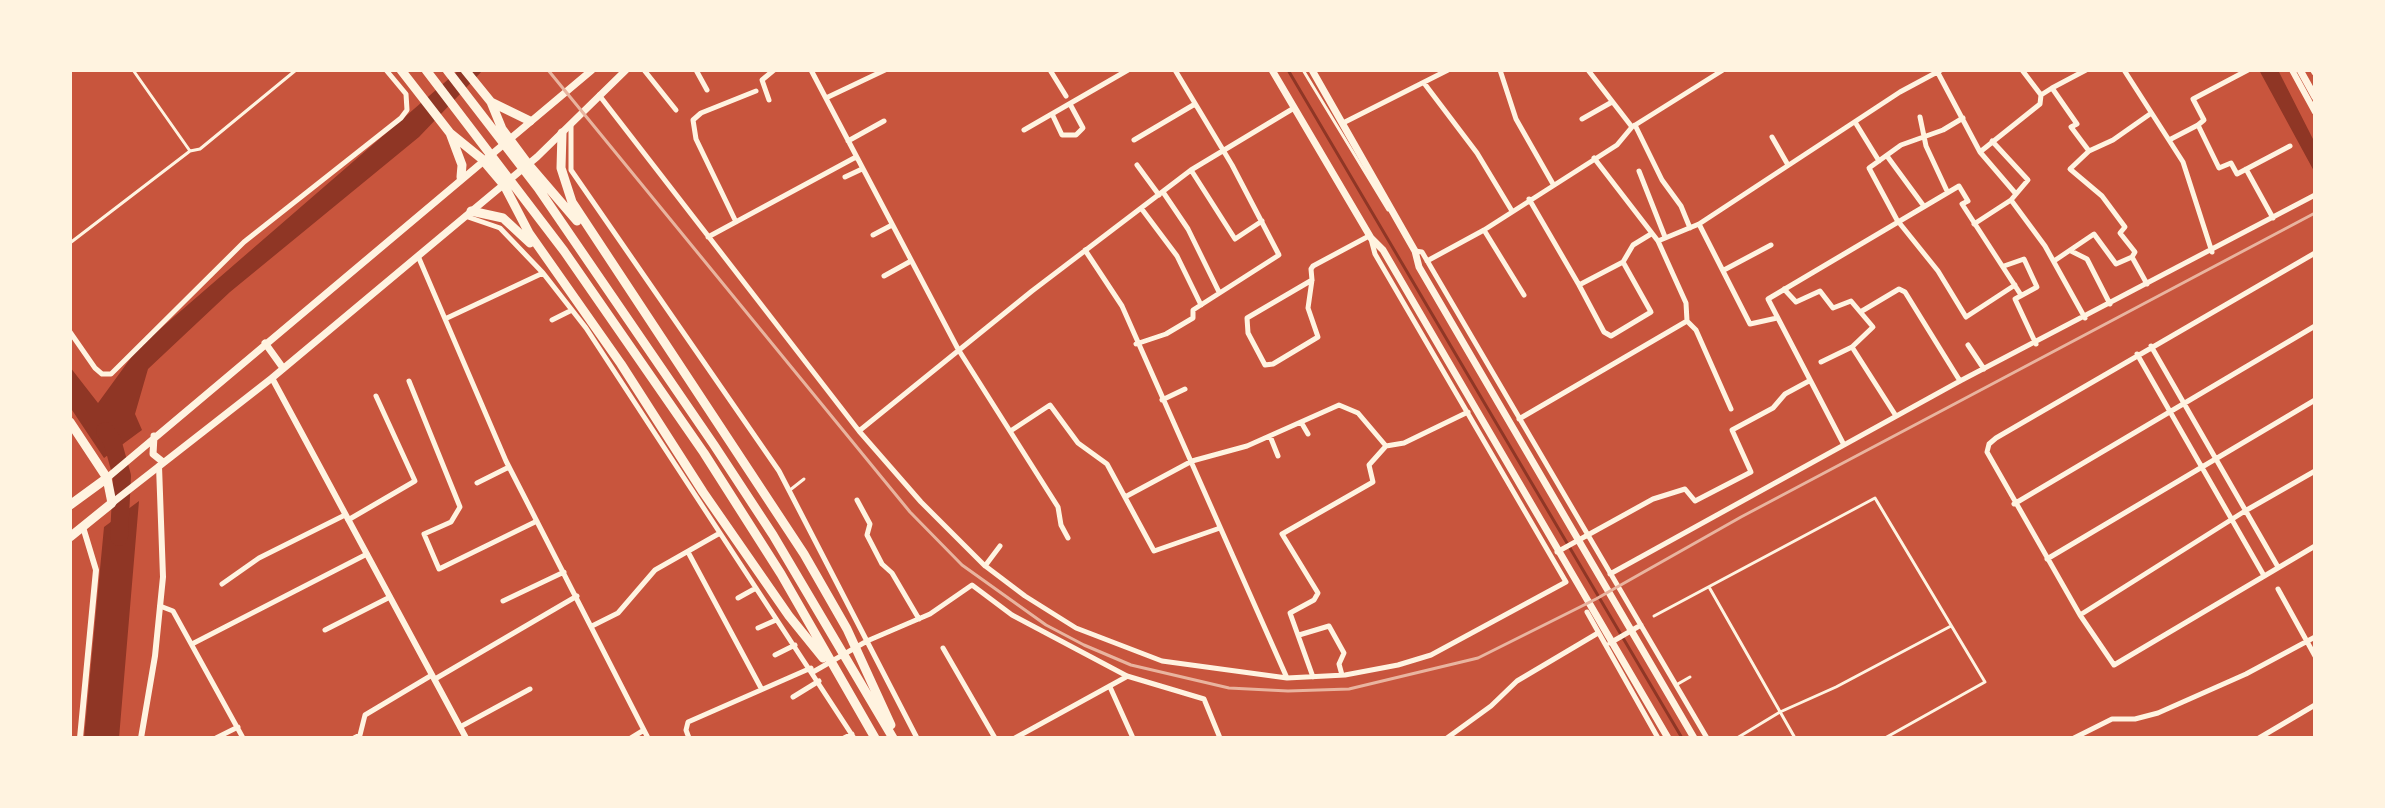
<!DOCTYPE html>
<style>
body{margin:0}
#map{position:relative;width:2385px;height:808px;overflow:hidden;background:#c8553d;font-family:"Source Serif 4",serif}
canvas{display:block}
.frame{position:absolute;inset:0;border:72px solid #fff3e0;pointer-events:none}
</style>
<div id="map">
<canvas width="2385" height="808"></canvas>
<div class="frame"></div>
</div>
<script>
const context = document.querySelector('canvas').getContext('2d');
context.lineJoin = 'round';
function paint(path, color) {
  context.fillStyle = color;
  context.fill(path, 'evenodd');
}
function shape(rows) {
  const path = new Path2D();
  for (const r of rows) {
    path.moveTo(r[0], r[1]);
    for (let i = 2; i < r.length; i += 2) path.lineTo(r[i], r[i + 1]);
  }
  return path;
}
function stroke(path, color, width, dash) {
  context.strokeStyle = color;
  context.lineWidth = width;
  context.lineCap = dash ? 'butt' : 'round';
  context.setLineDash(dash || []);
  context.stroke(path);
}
const water = shape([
 [459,70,483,70,419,137,230,292,148,369,135,414,142,430,104,458,70,407,70,367,98,403,138,348],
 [2259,70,2278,70,2315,143,2315,173],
 [139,501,119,738,84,738,104,527]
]);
const stream = shape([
 [1288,70,1682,738]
]);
const river = shape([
 [105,431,112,440,122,476,119,537]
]);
const service = shape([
 [133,70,190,151],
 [1303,70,1388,210],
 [70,243,190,151,200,149,296,70],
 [790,490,804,479],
 [1709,587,1795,738],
 [1654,616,1875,498,1985,682,1885,738],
 [1676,685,1690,677],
 [1737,738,1780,712,1836,687,1951,626]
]);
const minor = shape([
 [644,70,676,110],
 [696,70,707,90],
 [811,70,958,349,1058,507,1061,525,1068,538],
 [1050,70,1066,96],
 [1500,70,1516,119,1553,184],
 [1588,70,1632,127],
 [2022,70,2041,95],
 [2086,70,2052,88,2077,124,2071,127,2089,151],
 [2124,70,2183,162,2212,252],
 [1937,71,1980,152,2016,194],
 [1424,83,1477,153,1512,211],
 [599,95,859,431,921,502,984,565,1025,596,1076,628,1162,661,1287,678,1345,675,1398,665,1431,655,1566,582,1375,254,1371,239],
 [826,98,885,70],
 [769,100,762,80,774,70],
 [1053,116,1062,135,1076,135,1083,128,1070,104],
 [1920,117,1926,146,1947,191],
 [1963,118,1943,130,1901,145,1869,168,1897,220,1938,271,1966,317,2015,285],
 [1582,119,1612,102],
 [1855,122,1879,161],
 [1343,123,1448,70],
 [571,125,571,170,779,471,917,738],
 [1635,125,1662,180,1681,206,1690,228],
 [2198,125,2204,120,2193,99,2248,70],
 [1024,130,1128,70],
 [1772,137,1788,165],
 [2171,139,2198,125,2219,168,2231,163,2237,174,2290,146],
 [1134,140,1195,104],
 [848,141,884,121],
 [1980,152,2040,104,2041,95,2052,88],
 [1887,156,1923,205],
 [1137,165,1159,195],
 [2246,169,2273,218],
 [1191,170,1235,239,1262,221],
 [1639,171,1665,237],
 [845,177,862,169],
 [1163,192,1188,229,1219,292],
 [1529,199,1579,285,1623,262,1633,245,1651,234],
 [2011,200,2045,246,2085,318],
 [1141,208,1177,256,1201,305],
 [465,216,500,228,543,273,586,328,854,738],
 [736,222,696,139,693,120,701,113,756,91],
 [1699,224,1750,324,1777,318],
 [1974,224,2011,200,2028,180,1992,141],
 [1484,230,1524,295],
 [873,235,892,225],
 [708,237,856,157],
 [1658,241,1699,224,1900,92,1941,70],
 [1085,250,1122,306,1287,678],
 [1415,251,1422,252,1707,738],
 [2071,251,2087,259,2110,304],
 [2315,253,1996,438,1989,444,1987,452,2080,615,2114,665,2315,546],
 [418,256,506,461,648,738],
 [1427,261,1484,230,1617,145,1632,127,1723,70],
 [2054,261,2094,234,2116,264,2132,257],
 [2004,266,2024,259,2037,287,2015,299,2036,344],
 [1724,270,1771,245],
 [884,276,911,261],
 [1312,280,1247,318,1248,333,1265,365,1273,364,1318,337,1308,308,1312,280,1311,269,1313,266,1369,236],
 [2147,284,2132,257,2135,252,2120,233,2125,227,2102,196,2070,169,2089,151,2113,140,2150,114],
 [1579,285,1604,332,1611,336,1651,312,1623,262],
 [1784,289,1796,302,1820,291,1833,308,1851,301,1873,327,1852,347,1821,362],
 [1862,311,1899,289,1905,292,1960,381],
 [447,318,543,273],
 [552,320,572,310],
 [1687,321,1696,330,1731,409],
 [70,332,95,368,102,374,111,374,244,242,401,118,407,110,406,94,386,70],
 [1136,344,1166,334,1193,318,1193,310,1279,255,1232,165,1175,70],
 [1968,345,1984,369],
 [2151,346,2278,567],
 [1852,347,1896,416],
 [2137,354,2263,574],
 [409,381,460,507,451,522,424,534,439,569,537,521],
 [1162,400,1185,389],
 [1519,419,1687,321,1686,303,1658,241,1594,158],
 [1301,422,1308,434],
 [1012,430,1050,405,1078,443,1107,464,1154,551,1220,528],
 [859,431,1032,291,1191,170,1294,108],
 [1270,436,1278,456],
 [1844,445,1768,299,1959,186,1968,201,1962,204,2021,295],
 [477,483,509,467],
 [1125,497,1192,461,1247,446,1339,405,1358,413,1386,446,1404,443,1468,412],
 [857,500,870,524,867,535,882,564,892,573,919,619],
 [2014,504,2315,326],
 [348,520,415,481,376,396],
 [688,552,761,688],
 [1557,552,1653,499,1685,489,1695,501,1751,472,1732,430,1773,408,1785,394,1809,381],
 [2047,559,2315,400],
 [985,566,1000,546],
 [1610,574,1960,381,2315,195],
 [222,584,259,558,345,515],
 [2278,589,2315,656],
 [738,598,756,588],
 [503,601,564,572],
 [160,606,173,611,243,738],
 [1587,612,1658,738],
 [2080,615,2245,511,2315,471],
 [592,626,618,613,655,570,720,533],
 [758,628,776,620],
 [325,630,390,597],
 [1299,635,1329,626,1344,653,1339,664,1342,675],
 [1610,643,1641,625],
 [192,644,367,554],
 [943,648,995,738],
 [775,655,795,645],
 [813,672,867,641,930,614,972,585,1012,615,1127,676,1204,699,1220,738],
 [1313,677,1290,613,1314,600,1318,593,1282,534,1373,482,1369,465,1386,446],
 [435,679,577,596],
 [1110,687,1133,738],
 [793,697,819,681],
 [460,727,530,689],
 [216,738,238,727],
 [354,738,360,735,365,715,432,675],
 [631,738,644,730],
 [689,738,686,730,688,722,811,668],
 [844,738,852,734],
 [1015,738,1126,677],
 [1447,738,1491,706,1517,681,1598,633],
 [2074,738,2112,719,2135,719,2158,713,2246,674,2315,637],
 [2259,738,2315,705]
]);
const tertiary = shape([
 [2292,70,2315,112],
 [2313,70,2315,73],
 [272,378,466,738],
 [80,738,96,570,83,527],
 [141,738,155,656,163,577,159,466]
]);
const secondary = shape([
 [1272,70,1371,238,1383,250,1668,738],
 [1312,70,1415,251,1419,267,1694,738],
 [2300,70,2315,97],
 [265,343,283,368],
 [154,436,153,454,163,462],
 [107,478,592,70],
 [112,503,272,378,491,195,537,157,626,70]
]);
const trunk = shape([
 [70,422,107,478,112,503,70,537],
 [70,505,107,478]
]);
const motorway = shape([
 [401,70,450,133,462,165,461,177],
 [426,70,564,251,704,453,781,574,875,738],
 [447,70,538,188,714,445,773,535,893,738],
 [465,70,491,102,530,121],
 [491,102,502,129,528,164,577,221],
 [450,133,482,159,504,185,529,233,621,364,703,492,789,616,823,658],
 [562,133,561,168,572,202,804,554,847,629,891,725],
 [471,211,503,218,530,243]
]);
const rail = shape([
 [548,70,910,512,962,565,1046,625,1084,645,1131,665,1229,688,1288,691,1349,689,1478,658,1596,599,1741,517,2315,213]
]);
paint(water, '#8f3625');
stroke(stream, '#8f3625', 3);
stroke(river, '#8f3625', 18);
stroke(service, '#fff3e0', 3);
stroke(minor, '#fff3e0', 5);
stroke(tertiary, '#fff3e0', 6);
stroke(secondary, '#fff3e0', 7);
stroke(trunk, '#fff3e0', 9);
stroke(motorway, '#fff3e0', 9);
stroke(rail, '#e9b49f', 3);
</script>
